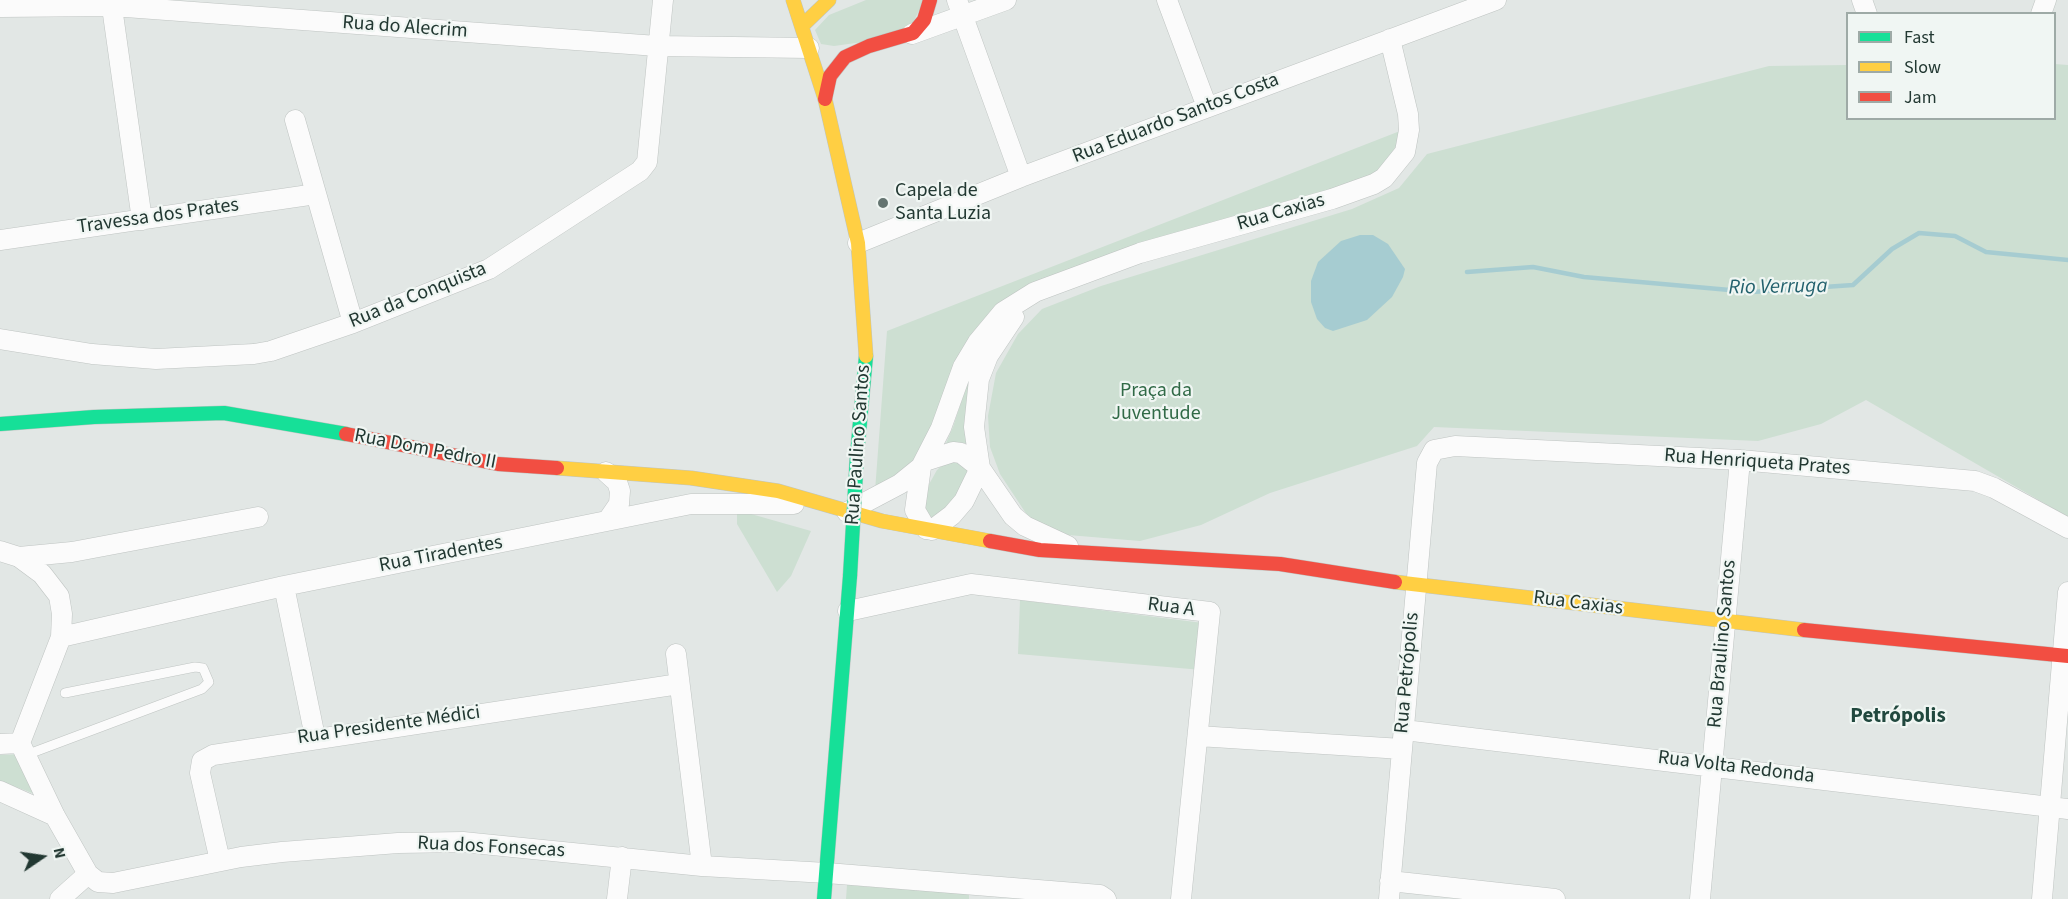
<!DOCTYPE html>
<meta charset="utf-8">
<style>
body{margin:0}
#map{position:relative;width:2068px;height:899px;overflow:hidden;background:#e2e7e5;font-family:"Source Sans 3",sans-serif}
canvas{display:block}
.legend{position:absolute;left:1846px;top:12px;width:210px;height:108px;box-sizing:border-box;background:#f0f6f3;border:2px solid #9eaaa6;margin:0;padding:8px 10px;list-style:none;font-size:18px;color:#223832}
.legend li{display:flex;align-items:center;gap:12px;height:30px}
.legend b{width:30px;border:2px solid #9eaaa6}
.north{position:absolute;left:12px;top:827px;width:60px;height:60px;-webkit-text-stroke:4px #f0f6f3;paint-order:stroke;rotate:77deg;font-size:16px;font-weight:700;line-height:24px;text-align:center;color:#223832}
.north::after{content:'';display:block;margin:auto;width:21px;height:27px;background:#223832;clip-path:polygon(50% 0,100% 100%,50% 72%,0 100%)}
</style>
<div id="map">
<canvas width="2068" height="899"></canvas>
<ul class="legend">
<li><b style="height:8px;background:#16e098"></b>Fast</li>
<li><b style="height:8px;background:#ffcf43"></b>Slow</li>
<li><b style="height:8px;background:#f24e42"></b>Jam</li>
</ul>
<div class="north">N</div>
</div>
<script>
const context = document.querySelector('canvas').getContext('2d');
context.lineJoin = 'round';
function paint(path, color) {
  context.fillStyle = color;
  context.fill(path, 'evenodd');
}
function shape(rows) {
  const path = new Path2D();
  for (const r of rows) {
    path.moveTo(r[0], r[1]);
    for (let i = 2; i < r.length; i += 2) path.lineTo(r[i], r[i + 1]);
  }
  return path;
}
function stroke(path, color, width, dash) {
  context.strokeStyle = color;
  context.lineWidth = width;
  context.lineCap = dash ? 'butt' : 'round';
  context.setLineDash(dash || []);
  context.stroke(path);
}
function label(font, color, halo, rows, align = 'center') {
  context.font = font + ' "Source Sans 3",sans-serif';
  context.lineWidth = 4.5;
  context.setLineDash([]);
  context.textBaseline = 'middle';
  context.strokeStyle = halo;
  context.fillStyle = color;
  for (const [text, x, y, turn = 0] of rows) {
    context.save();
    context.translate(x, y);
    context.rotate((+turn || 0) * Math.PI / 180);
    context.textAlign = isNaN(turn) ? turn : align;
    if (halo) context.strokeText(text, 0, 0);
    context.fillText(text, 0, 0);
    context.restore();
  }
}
const green = shape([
 [866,0,924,0,912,25,870,41,834,46,821,44,815,30,829,15],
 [2055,64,2068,65,2068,517,1866,400,1821,424,1758,441,1434,427,1417,446,1270,493,1201,525,1140,541,1056,534,1031,521,1000,474,990,447,988,416,996,373,1018,334,1042,309,1101,286,1352,209,1399,188,1427,154,1769,66,1847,65,1848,118,2054,118],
 [1400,131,1398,143,1382,168,1365,178,1011,300,926,453,875,491,887,331],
 [974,363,969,443,946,443,953,427],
 [963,456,976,474,937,520,928,515,922,506,923,495,937,470,950,458],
 [737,510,811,531,791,576,777,592,737,524],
 [1020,600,1203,623,1202,670,1018,654],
 [22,754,40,796,0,781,0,755],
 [847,885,969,894,969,899,846,899]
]);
const water = shape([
 [1360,235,1373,235,1388,244,1405,269,1403,277,1392,297,1367,320,1333,331,1325,328,1317,319,1311,302,1311,281,1318,262,1341,241]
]);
const stream = shape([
 [1467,272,1533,267,1584,277,1752,292,1853,285,1892,249,1919,233,1955,236,1986,252,2068,260]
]);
const lane = shape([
 [26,755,202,689,209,682,203,668,195,667,65,693]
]);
const street = shape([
 [111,0,142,220],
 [957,0,1021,177],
 [1167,0,1207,107],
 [1862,0,1867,14],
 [0,7,112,6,657,46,809,48],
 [2041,14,2046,0],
 [912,34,1006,0],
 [295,120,353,323],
 [0,240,316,194],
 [858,243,1021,177,1496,0],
 [0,339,92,354,156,359,254,354,271,351,353,323,489,269,640,171,647,162,663,0],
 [925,461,953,452,961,453,980,468,1013,516,1025,526,1068,546],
 [921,467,915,510,926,529],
 [606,472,617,482,620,491,619,504,608,520],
 [847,512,900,484,921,467,941,428,963,367,978,342,1003,312,1035,292,1140,253,1332,199,1374,184,1384,178,1405,152,1409,130,1408,114,1390,39],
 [932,530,952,515,964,501,980,468,974,427,979,379,988,356,1014,317],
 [0,551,19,557,42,574,59,596,62,614,61,637,20,743,55,816,88,874,98,882,113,883,241,857,282,852,398,843,463,842,702,866,827,873,1100,895,1106,899],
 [19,557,72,552,258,517],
 [284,586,315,737],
 [848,611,971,584,1210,612,1181,899],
 [61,637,284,586,691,504,794,504],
 [676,654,702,866],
 [1404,730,2068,809],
 [1198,736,1402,749],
 [0,744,20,743],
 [0,791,55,816],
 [220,861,200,773,202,761,213,755,679,684],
 [1390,881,1555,899],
 [60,899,88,874],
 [617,899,622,857],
 [1389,899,1427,463,1434,450,1455,446,1740,460,1975,481,1994,488,2068,528],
 [1700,899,1740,460],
 [2042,899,2068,592]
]);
const fast = shape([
 [0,424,94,417,224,413,346,434],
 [857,455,866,356],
 [824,899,850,576]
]);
const slow = shape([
 [793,0,825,99,858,243,866,356],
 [802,26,829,0],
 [557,468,691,478,778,491,882,521,990,541],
 [1395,582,1804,630]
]);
const jam = shape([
 [825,99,830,76,845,57,869,46,913,33,924,20,930,0],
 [346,434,498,464,557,468],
 [990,541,1040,550,1280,564,1395,582],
 [1804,630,2068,656]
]);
const fastBridge = shape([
 [850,576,857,455]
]);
const markers = [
 [883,203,6,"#657571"]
];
const streetNames = [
 ["Rua do Alecrim",405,28,4],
 ["Rua Eduardo Santos Costa",1176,119,-21],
 ["Rua Caxias",1281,213,-16],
 ["Travessa dos Prates",158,217,-8],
 ["Rua da Conquista",418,296,-22],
 ["Rua Paulino Santos",859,445,-86],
 ["Rua Dom Pedro II",425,450,11],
 ["Rua Henriqueta Prates",1757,463,4],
 ["Rua Tiradentes",441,555,-11],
 ["Rua Caxias",1578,604,7],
 ["Rua A",1171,608,7],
 ["Rua Braulino Santos",1723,644,-85],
 ["Rua Petrópolis",1408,673,-85],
 ["Rua Presidente Médici",389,726,-8],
 ["Rua Volta Redonda",1736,768,7],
 ["Rua dos Fonsecas",491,848,3]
];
const poiNames = [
 ["Capela de",895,192],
 ["Santa Luzia",895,215]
];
const parkNames = [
 ["Praça da",1156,392],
 ["Juventude",1156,415]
];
const waterNames = [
 ["Rio Verruga",1778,288,-1]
];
const neighbourhoodNames = [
 ["Petrópolis",1898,717]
];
paint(green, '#cddfd2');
paint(water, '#a6ccd1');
stroke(stream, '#a6ccd1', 4.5);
stroke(lane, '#bfc4c2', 10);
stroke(street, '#bfc4c2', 21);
stroke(fast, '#bec5c2', 15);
stroke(slow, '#bec5c2', 15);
stroke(jam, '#bec5c2', 15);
stroke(lane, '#fbfbfb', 9);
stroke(street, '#fbfbfb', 20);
stroke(fast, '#16e098', 14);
stroke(slow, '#ffcf43', 14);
stroke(jam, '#f24e42', 14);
stroke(fastBridge, '#bec5c2', 15, []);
stroke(fastBridge, '#16e098', 14);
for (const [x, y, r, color] of markers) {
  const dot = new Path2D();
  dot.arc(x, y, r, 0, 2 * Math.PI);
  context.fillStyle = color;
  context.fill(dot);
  stroke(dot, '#f0f6f3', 2);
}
label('20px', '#223832', '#f0f6f3', streetNames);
label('20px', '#223832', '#f0f6f3', poiNames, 'left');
label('20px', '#316a47', '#f0f6f3', parkNames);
label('italic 21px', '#23616d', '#f0f6f3', waterNames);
label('bold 21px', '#21483e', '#f0f6f3', neighbourhoodNames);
</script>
